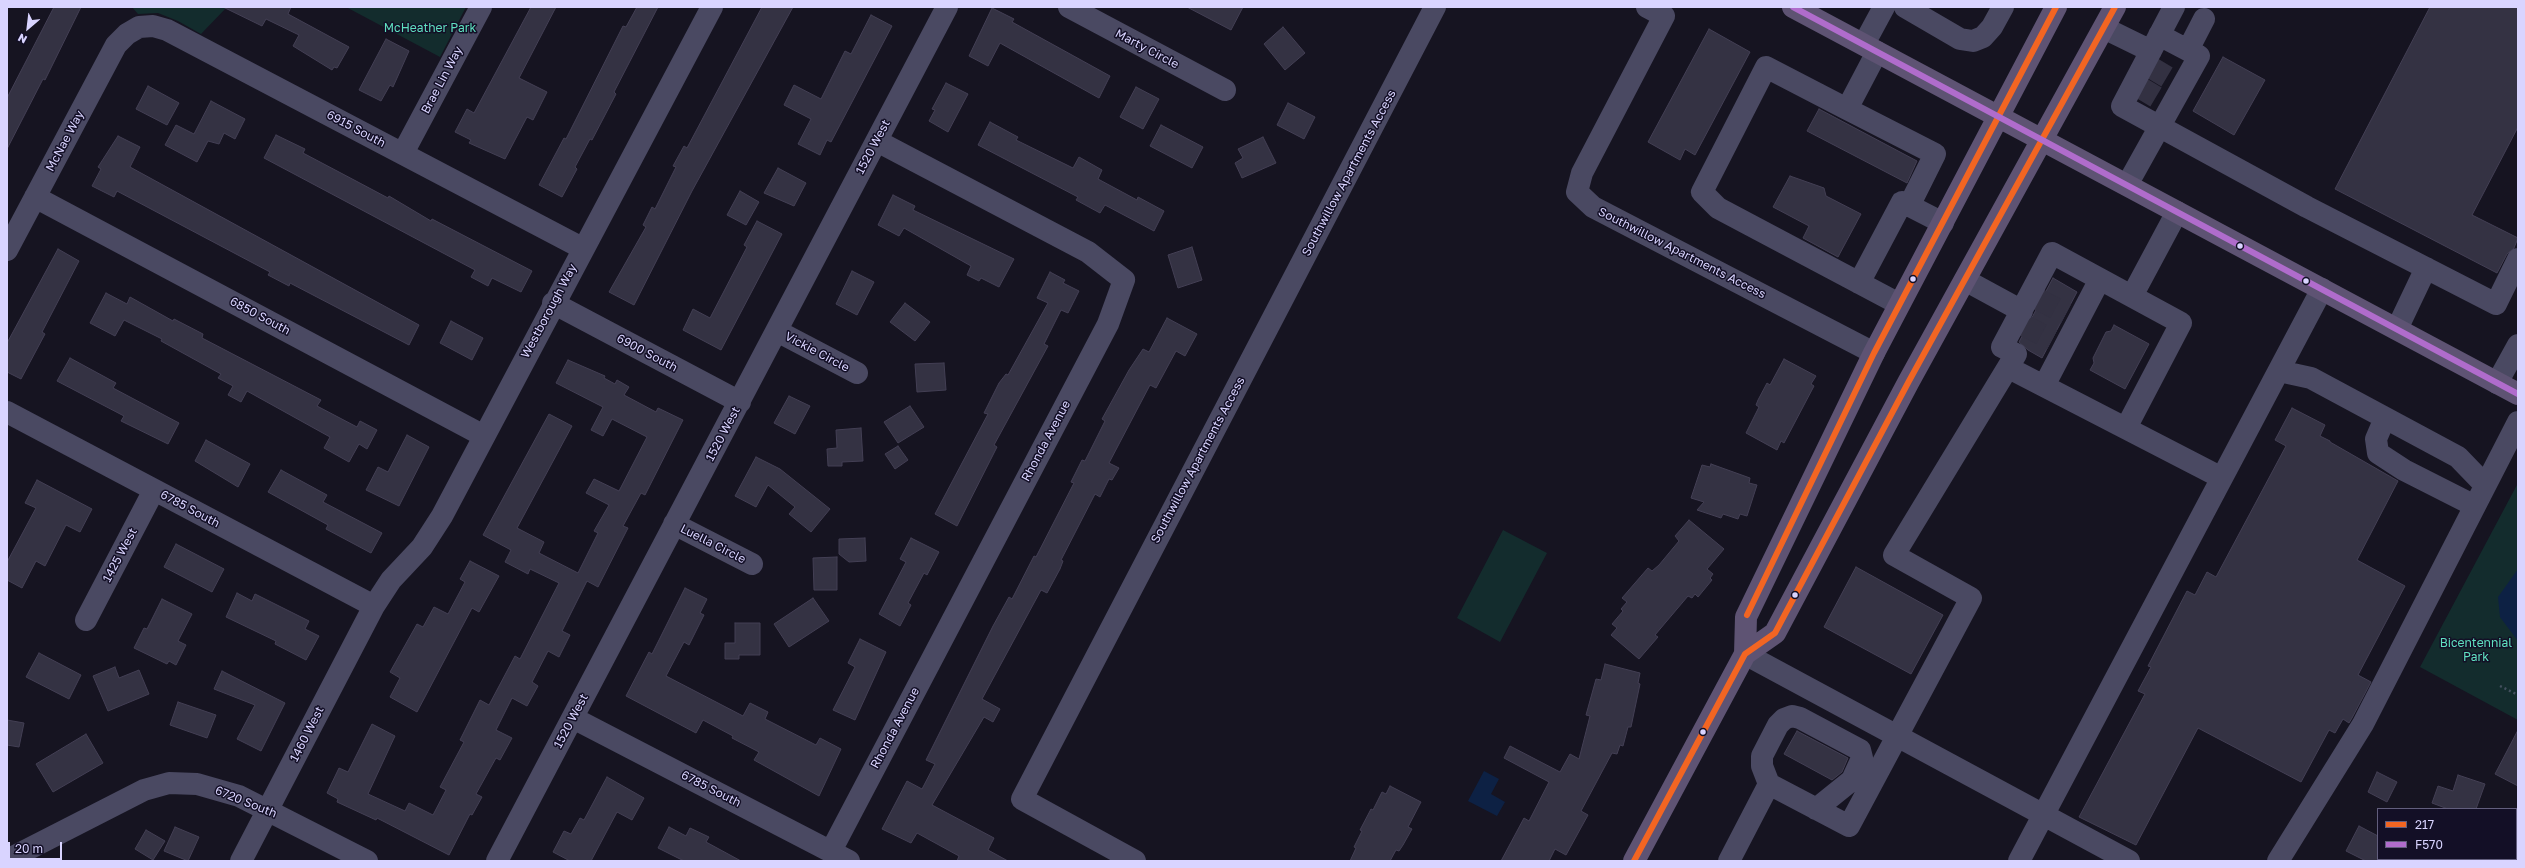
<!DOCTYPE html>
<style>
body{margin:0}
#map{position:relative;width:2525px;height:868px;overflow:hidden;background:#161421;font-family:"Golos Text",sans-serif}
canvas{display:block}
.frame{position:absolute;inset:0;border:8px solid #d9d4ff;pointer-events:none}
.legend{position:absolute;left:2377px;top:808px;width:140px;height:52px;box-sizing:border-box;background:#130f26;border:1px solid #625e7d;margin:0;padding:5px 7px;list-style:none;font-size:12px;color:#d9d4ff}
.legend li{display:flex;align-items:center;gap:8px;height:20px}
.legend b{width:20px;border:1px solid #625e7d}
.north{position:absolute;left:8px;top:8px;width:40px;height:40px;-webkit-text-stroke:3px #130f26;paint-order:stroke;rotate:208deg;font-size:11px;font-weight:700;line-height:16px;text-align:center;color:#d9d4ff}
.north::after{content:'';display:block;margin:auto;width:14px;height:18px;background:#d9d4ff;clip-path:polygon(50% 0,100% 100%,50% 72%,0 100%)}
.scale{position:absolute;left:8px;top:842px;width:54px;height:18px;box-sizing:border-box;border:2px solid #d9d4ff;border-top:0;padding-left:5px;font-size:12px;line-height:14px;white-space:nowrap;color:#d9d4ff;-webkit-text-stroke:3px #130f26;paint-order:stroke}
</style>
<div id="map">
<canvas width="2525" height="868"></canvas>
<div class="frame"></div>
<ul class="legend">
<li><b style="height:5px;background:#f26522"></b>217</li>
<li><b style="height:5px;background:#b06ccc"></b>F570</li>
</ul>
<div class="north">N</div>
<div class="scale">20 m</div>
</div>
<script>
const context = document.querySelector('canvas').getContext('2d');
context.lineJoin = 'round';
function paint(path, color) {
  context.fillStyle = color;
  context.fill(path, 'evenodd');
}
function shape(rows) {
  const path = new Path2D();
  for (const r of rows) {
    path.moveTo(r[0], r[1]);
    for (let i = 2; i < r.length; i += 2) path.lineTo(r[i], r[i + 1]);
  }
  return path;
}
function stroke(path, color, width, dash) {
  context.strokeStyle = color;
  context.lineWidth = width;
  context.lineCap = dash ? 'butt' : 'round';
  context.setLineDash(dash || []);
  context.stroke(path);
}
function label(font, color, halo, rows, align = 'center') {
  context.font = font + ' "Golos Text",sans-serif';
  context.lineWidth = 3;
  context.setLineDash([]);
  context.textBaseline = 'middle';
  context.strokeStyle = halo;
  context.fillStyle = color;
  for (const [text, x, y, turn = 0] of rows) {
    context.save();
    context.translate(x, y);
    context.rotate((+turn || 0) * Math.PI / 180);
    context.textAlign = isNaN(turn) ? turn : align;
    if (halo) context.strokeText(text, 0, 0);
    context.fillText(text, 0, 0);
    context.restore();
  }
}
const green = shape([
 [132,7,227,7,201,34,178,21,158,13,138,14],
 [346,7,466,7,440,57],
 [2518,483,2518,720,2420,667],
 [1503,530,1547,553,1500,642,1457,618]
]);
const water = shape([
 [2518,569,2518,641,2500,617,2498,597],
 [1484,771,1499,779,1491,794,1505,802,1497,816,1468,801]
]);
const building = shape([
 [54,7,81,7,45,80,43,79,7,149,7,98,54,7],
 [223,7,291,7,288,14,349,47,337,68,334,67,332,70,293,46,299,35,266,19,262,26,223,7],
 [531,7,556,7,519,78,547,92,533,120,527,117,505,159,469,143,471,140,455,132,467,109,474,113,531,7],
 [637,7,658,7,614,92,616,94,592,140,590,139,575,167,577,169,562,197,539,185,564,138,566,139,623,26,626,27,637,7],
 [762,7,793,7,692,191,634,305,609,292,646,227,643,225,652,207,655,209,676,167,673,166,684,146,687,148,762,7],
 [1187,7,1243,7,1231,30,1187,7],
 [2430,7,2518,7,2518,127,2472,215,2518,238,2514,248,2507,254,2497,273,2335,189,2430,7],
 [992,8,1014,19,1012,22,1110,76,1099,98,1000,43,988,66,969,56,992,8],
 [871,15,892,26,831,142,827,140,820,155,798,144,811,119,784,105,794,85,821,99,845,51,851,54,871,15],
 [1283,27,1305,53,1285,70,1264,44,1283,27],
 [1709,29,1750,52,1695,155,1685,149,1680,160,1648,142,1709,29],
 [386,39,409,51,393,87,390,85,381,101,359,90,386,39],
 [2223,57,2265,80,2234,135,2193,111,2223,57],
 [946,83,968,94,948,132,929,121,935,110,932,109,946,83],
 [148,86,179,103,167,125,136,109,148,86],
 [1136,87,1159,99,1143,129,1120,117,1136,87],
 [211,101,245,119,235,139,224,133,219,144,208,141,197,162,165,145,176,125,194,134,211,101],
 [1288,103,1315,117,1304,139,1277,125,1288,103],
 [1819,109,1917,161,1907,183,1807,131,1819,109],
 [990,122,1018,137,1016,140,1073,168,1079,157,1102,170,1098,179,1137,200,1138,197,1164,211,1154,231,1105,205,1100,213,1076,200,1078,197,978,145,990,122],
 [1161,125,1203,147,1192,168,1150,146,1161,125],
 [276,135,305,149,303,153,356,181,388,198,389,196,431,221,432,219,532,271,521,292,492,278,488,286,471,277,475,270,264,158,276,135],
 [118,136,140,147,130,167,419,325,409,345,290,283,289,286,268,275,270,272,117,191,114,197,92,186,101,169,98,167,118,136],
 [1263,137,1276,163,1242,178,1235,163,1243,158,1238,149,1263,137],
 [778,168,806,183,794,206,764,193,778,168],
 [1790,176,1824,188,1826,196,1861,214,1838,257,1803,238,1809,226,1773,207,1790,176],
 [740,191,759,202,746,225,727,215,740,191],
 [893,195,915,206,913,210,1014,259,999,287,981,278,979,281,967,275,971,266,904,228,899,236,878,225,893,195],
 [757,221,782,234,721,350,683,330,693,309,710,318,747,247,744,245,757,221],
 [1192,247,1202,280,1178,288,1168,255,1192,247],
 [58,249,79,261,42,332,45,334,21,379,7,372,7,343,58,249],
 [852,271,874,282,857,315,836,304,852,271],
 [1050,272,1065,280,1063,283,1079,291,1068,313,1061,310,1044,344,1048,346,994,445,997,447,957,526,935,514,988,414,984,413,999,383,1006,374,1008,375,1048,303,1037,298,1050,272],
 [2053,278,2077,292,2042,358,2028,350,2019,342,2053,278],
 [106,293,127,304,130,297,173,321,174,319,203,334,202,338,321,400,317,406,357,427,360,421,377,430,367,449,359,444,349,462,324,448,330,437,247,391,241,402,228,395,233,386,218,378,221,374,161,341,162,339,124,320,115,336,90,323,106,293],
 [905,303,930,322,915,341,890,322,905,303],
 [1167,318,1197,334,1185,356,1176,351,1156,388,1150,385,1109,463,1119,468,1112,480,1109,479,1100,497,1095,494,1061,560,1063,561,1060,569,1047,593,1041,590,982,699,1000,709,993,722,984,717,932,805,994,838,988,850,1008,861,957,861,959,856,917,833,911,843,882,829,907,781,922,789,935,764,926,760,993,626,1009,597,1012,599,1034,556,1036,557,1074,483,1071,482,1082,460,1085,461,1105,421,1102,419,1129,370,1143,349,1149,352,1167,318],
 [451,321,483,338,472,360,440,343,451,321],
 [2114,325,2149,344,2125,389,2090,370,2094,363,2093,358,2106,332,2111,331,2114,325],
 [70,358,116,383,113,388,179,423,168,444,121,421,124,416,57,381,70,358],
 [1784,359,1816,376,1811,384,1814,386,1784,443,1781,441,1777,450,1746,433,1759,407,1756,405,1758,400,1767,383,1770,385,1784,359],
 [568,360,605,376,604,378,615,384,617,380,629,387,624,395,656,412,658,408,683,420,645,495,641,493,623,526,628,528,598,587,587,581,562,631,570,635,559,657,548,651,532,682,538,686,527,706,512,698,496,730,512,738,500,760,496,758,476,794,482,797,472,815,470,814,449,855,377,818,376,820,337,802,338,799,327,793,339,768,348,772,372,724,395,736,368,794,405,811,409,803,433,815,446,790,440,787,464,742,460,740,480,700,489,705,515,656,520,659,559,583,530,569,528,574,505,562,511,550,483,535,549,414,572,426,517,528,544,542,539,553,578,573,598,533,594,531,609,505,586,493,594,479,619,491,647,437,612,419,603,436,591,430,603,407,556,383,568,360],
 [944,363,946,390,917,392,915,364,944,363],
 [789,396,810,406,795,434,774,423,789,396],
 [910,406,924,427,898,443,884,422,910,406],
 [2292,408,2325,425,2320,436,2330,441,2330,442,2398,481,2357,560,2405,586,2358,675,2371,682,2352,718,2349,723,2343,719,2335,733,2329,730,2301,782,2198,728,2136,845,2079,817,2145,694,2138,691,2151,667,2148,666,2187,591,2195,595,2207,572,2216,577,2286,446,2275,440,2292,408],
 [861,428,863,461,842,462,842,466,828,466,827,449,837,448,836,430,861,428],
 [407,435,429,447,399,506,366,490,378,467,388,472,407,435],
 [206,440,250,464,238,487,195,461,206,440],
 [898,446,908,460,895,469,885,454,898,446],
 [756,457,780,469,830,509,811,532,789,514,795,507,768,485,756,507,735,496,756,457],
 [1711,464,1750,478,1749,483,1757,485,1747,516,1740,514,1738,519,1723,514,1721,518,1697,510,1704,502,1691,498,1702,465,1710,467,1711,464],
 [281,470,327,495,323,502,382,533,371,553,326,529,328,525,268,492,281,470],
 [37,480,92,509,80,532,66,525,45,566,36,561,22,588,7,580,7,562,36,508,25,503,37,480],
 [1689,520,1724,549,1707,569,1713,574,1710,578,1712,580,1698,597,1695,594,1692,598,1688,596,1655,635,1658,637,1639,659,1611,635,1617,628,1612,624,1623,611,1621,609,1627,602,1622,598,1648,568,1652,571,1659,565,1679,541,1675,536,1689,520],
 [865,538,866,561,849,562,839,554,839,539,865,538],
 [911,538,939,552,927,575,924,573,908,603,911,605,900,626,879,614,906,562,900,559,911,538],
 [176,544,224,569,212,592,164,567,176,544],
 [837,557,837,590,814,590,813,558,837,557],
 [470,561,499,576,479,612,472,608,417,712,390,697,400,678,390,672,417,624,423,627,434,607,448,614,465,582,460,579,470,561],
 [1856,567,1943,615,1911,674,1824,627,1856,567],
 [685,588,707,599,700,613,704,615,689,645,684,642,666,676,743,716,750,703,768,712,765,719,816,745,820,738,841,749,819,796,754,760,759,752,732,738,733,736,703,720,696,733,626,696,649,652,652,654,685,588],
 [237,593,252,601,255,594,309,621,305,629,319,636,306,660,275,644,276,641,226,617,237,593],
 [813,598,829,621,789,647,774,624,813,598],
 [162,599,192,614,178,641,186,645,176,665,169,661,167,664,134,648,144,628,147,629,162,599],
 [735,623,760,623,760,655,739,655,739,659,725,659,725,643,735,643,735,623],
 [860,639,886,652,855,720,833,710,855,667,848,663,860,639],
 [39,653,81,675,69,699,26,677,39,653],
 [1605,664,1640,673,1638,683,1640,684,1631,727,1628,727,1623,746,1620,745,1617,754,1612,753,1581,811,1588,815,1566,855,1555,849,1549,861,1501,861,1524,818,1529,821,1549,782,1504,758,1510,746,1560,772,1570,754,1579,759,1590,716,1586,715,1596,679,1601,680,1605,664],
 [115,667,119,678,139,670,149,694,108,711,93,676,115,667],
 [222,671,285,703,261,751,237,739,255,705,214,689,222,671],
 [178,702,216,715,207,738,170,725,178,702],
 [7,720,24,723,19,747,7,745,7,720],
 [2518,730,2518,786,2495,774,2518,730],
 [1797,731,1848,758,1842,772,1832,780,1784,754,1797,731],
 [86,734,103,763,53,792,36,764,86,734],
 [2377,772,2397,782,2387,802,2368,792,2377,772],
 [2458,775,2485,784,2476,809,2448,809,2432,803,2438,786,2453,791,2458,775],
 [607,777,644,798,632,820,617,812,591,861,570,861,553,852,564,831,571,834,580,818,584,820,607,777],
 [1390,786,1421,802,1408,827,1412,829,1403,845,1399,851,1396,850,1390,861,1350,861,1356,848,1354,847,1362,831,1360,830,1371,809,1373,810,1382,792,1386,794,1390,786],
 [2359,826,2378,836,2378,861,2366,861,2346,851,2359,826],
 [175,827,199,837,188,861,164,851,175,827],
 [669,827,686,836,690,828,709,837,706,842,741,861,684,861,658,848,669,827],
 [146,830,165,841,153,860,135,849,146,830]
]);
const minorTunnel = shape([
 [2152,68,2167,77],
 [2141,88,2156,97],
 [2036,298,2066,314],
 [2022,324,2052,340]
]);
const path = shape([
 [2500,686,2518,695]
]);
const minor = shape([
 [1069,7,1225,90],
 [1647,7,1664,16,1582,173,1577,192,1593,207,1874,353],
 [1905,7,1960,39,1973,41,1983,37,1992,27,2003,7],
 [2174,7,2122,106,2307,207,2496,304,2518,259],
 [2104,28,2151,51],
 [1864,44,1884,7],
 [2188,50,2204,19],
 [1877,52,1847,109,1766,67,1702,192,1718,208,1899,304],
 [1847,109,1935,154,1909,206],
 [403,153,481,7],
 [2127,185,2199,56,2159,35],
 [35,197,484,436],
 [7,250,116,45,127,34,139,27,153,26,167,30,582,248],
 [1965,280,2022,311],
 [1859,283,1902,202,1943,223],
 [2132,296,2177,212],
 [553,303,740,402],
 [2397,329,2426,268],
 [777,331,857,373],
 [2009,368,2222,478],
 [2279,371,2311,378,2458,457,2485,485],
 [2497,383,2518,345],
 [2044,386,2100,279],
 [7,412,374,606],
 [2385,418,2376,439,2378,453,2404,470,2475,506],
 [674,524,752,564],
 [86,620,154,490],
 [1745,654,2129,861],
 [573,718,849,861],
 [1816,809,1852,780,1862,758,1860,750,1800,718,1792,716,1784,719,1778,725,1762,756,1762,766,1769,784,1849,826,1971,598,1894,555,2016,354,2002,347,2052,253,2181,323,2126,428],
 [831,851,1108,324,1124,280,1088,252,877,141],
 [7,860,144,790,169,783,197,784,239,796,367,861],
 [241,861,374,606,391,580,422,547,442,516,712,7],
 [497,861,947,7],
 [1135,861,1022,799,1435,7],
 [1729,861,1769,784],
 [2019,861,2322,289],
 [2278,861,2363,724,2518,422],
 [2502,861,2505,859]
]);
const major = shape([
 [1793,7,2518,394],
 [1745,654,1775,633,1909,381,2115,7],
 [1634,861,1745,654,1746,617,1874,353,2056,7]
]);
const bus1 = shape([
 [1747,615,1874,353,2056,7],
 [1634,861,1745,654,1775,633,1909,381,2115,7]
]);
const bus2 = shape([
 [1793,7,2518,394]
]);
const markers = [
 [2240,246,3.5,"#d9d4ff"],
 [1913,279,3.5,"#d9d4ff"],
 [2306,281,3.5,"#d9d4ff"],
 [1795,595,3.5,"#d9d4ff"],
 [1703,732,3.5,"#d9d4ff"]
];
const parkNames = [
 ["McHeather Park",430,28],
 ["Bicentennial",2476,643],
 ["Park",2476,657]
];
const streetNames = [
 ["Marty Circle",1147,49,28],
 ["Brae Lin Way",442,80,-62],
 ["6915 South",356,129,28],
 ["McNae Way",65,141,-62],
 ["1520 West",873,147,-62],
 ["Southwillow Apartments Access",1349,173,-62],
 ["Southwillow Apartments Access",1682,253,27],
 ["Westborough Way",549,311,-62],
 ["6850 South",260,316,28],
 ["Vickie Circle",817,352,28],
 ["6900 South",647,353,28],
 ["1520 West",723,434,-62],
 ["Rhonda Avenue",1046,441,-62],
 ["Southwillow Apartments Access",1198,460,-62],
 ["6785 South",190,509,28],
 ["Luella Circle",713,544,27],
 ["1425 West",120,555,-62],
 ["1520 West",571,721,-62],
 ["Rhonda Avenue",895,728,-62],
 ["1460 West",307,734,-63],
 ["6785 South",711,789,27],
 ["6720 South",246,802,22]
];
paint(green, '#132c2d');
paint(water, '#0d2144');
paint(building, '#343243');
stroke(building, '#433f54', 1);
stroke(minorTunnel, '#333142', 22, [22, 11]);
stroke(path, '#44505f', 2.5, [2, 3]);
stroke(minor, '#4a4962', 22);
stroke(major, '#5e5373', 22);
stroke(bus1, '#f26522', 6);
stroke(bus2, '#b06ccc', 6);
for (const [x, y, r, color] of markers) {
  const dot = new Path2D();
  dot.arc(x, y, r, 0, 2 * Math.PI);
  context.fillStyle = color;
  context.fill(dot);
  stroke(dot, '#130f26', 1.5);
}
label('12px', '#5fe0c0', '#130f26', parkNames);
label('12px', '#d9d4ff', '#130f26', streetNames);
</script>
